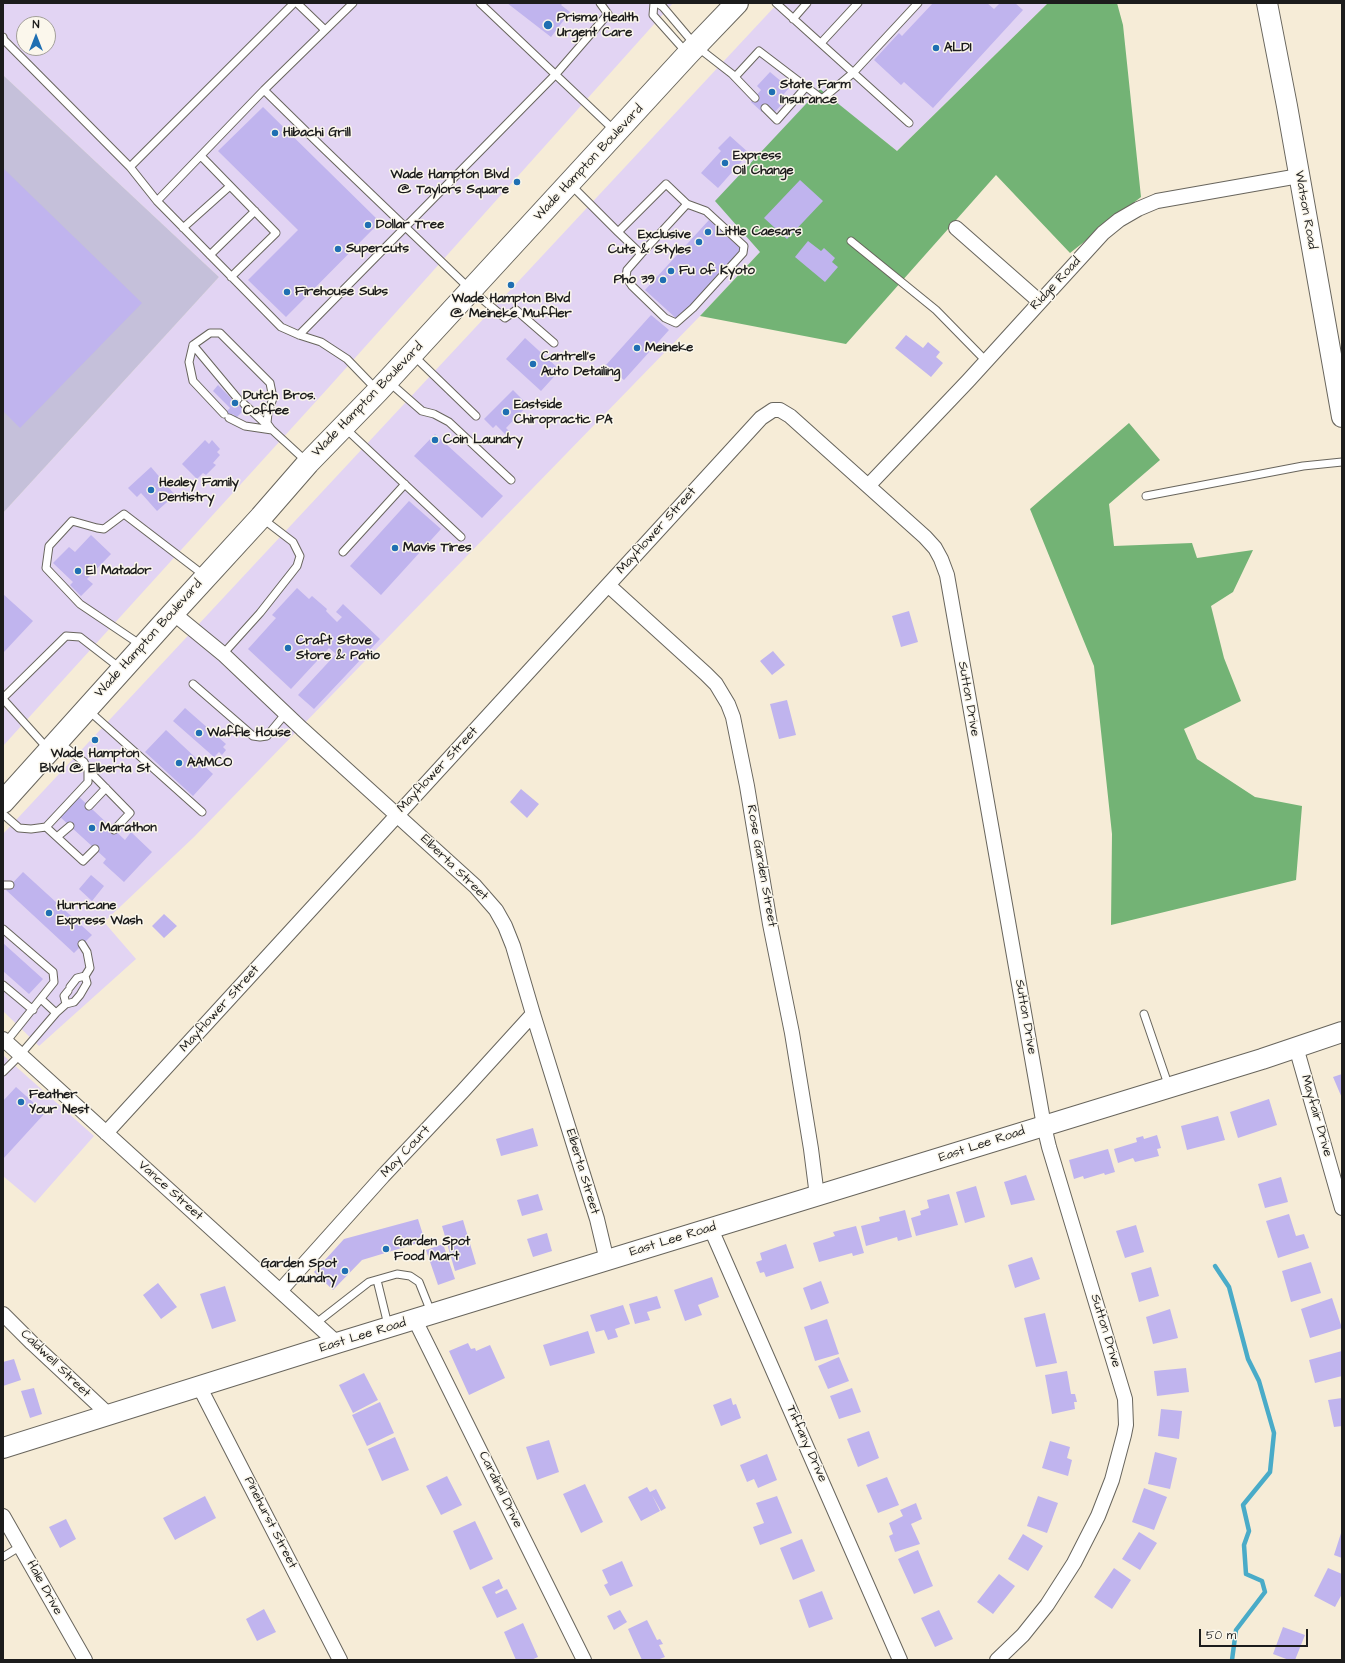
<!DOCTYPE html>
<style>
body{margin:0}
#map{position:relative;width:1345px;height:1663px;overflow:hidden;background:#f6ecd7;font-family:"Architects Daughter",sans-serif}
canvas{display:block}
.frame{position:absolute;inset:0;border:4px solid #1c1c1c;pointer-events:none}
.north{position:absolute;left:16px;top:16px;width:40px;height:40px;box-sizing:border-box;background:#fbf7ec;border:1px solid #a29f99;border-radius:50%;rotate:0deg;font-size:11px;font-weight:700;line-height:16px;text-align:center;color:#1c1c1c}
.north::after{content:'';display:block;margin:auto;width:14px;height:18px;background:#1f6fb2;clip-path:polygon(50% 0,100% 100%,50% 72%,0 100%)}
.scale{position:absolute;left:1199px;top:1629px;width:109px;height:18px;box-sizing:border-box;border:2px solid #1c1c1c;border-top:0;padding-left:5px;font-size:12px;line-height:14px;white-space:nowrap;color:#1c1c1c;-webkit-text-stroke:3px #fbf7ec;paint-order:stroke}
</style>
<div id="map">
<canvas width="1345" height="1663"></canvas>
<div class="frame"></div>
<div class="north">N</div>
<div class="scale">50 m</div>
</div>
<script>
const context = document.querySelector('canvas').getContext('2d');
context.lineJoin = 'round';
function paint(path, color) {
  context.fillStyle = color;
  context.fill(path, 'evenodd');
}
function shape(rows) {
  const path = new Path2D();
  for (const r of rows) {
    path.moveTo(r[0], r[1]);
    for (let i = 2; i < r.length; i += 2) path.lineTo(r[i], r[i + 1]);
  }
  return path;
}
function stroke(path, color, width, dash) {
  context.strokeStyle = color;
  context.lineWidth = width;
  context.lineCap = dash ? 'butt' : 'round';
  context.setLineDash(dash || []);
  context.stroke(path);
}
function label(font, color, halo, rows, align = 'center') {
  context.font = font + ' "Architects Daughter",sans-serif';
  context.lineWidth = 3;
  context.setLineDash([]);
  context.textBaseline = 'middle';
  context.strokeStyle = halo;
  context.fillStyle = color;
  for (const [text, x, y, turn = 0] of rows) {
    context.save();
    context.translate(x, y);
    context.rotate((+turn || 0) * Math.PI / 180);
    context.textAlign = isNaN(turn) ? turn : align;
    if (halo) context.strokeText(text, 0, 0);
    context.fillText(text, 0, 0);
    context.restore();
  }
}
const built = shape([
 [3,3,673,3,329,387,3,746,3,513,219,277,3,75],
 [24,24,48,24,48,48,24,48],
 [778,3,1047,4,897,151,820,90,760,252,700,316,194,837,104,922,136,959,39,1046,3,1011,3,834],
 [3,1055,94,1136,35,1203,3,1176]
]);
const industrial = shape([
 [3,75,219,277,3,513]
]);
const forest = shape([
 [1046,3,1117,3,1123,25,1141,197,1070,253,996,175,846,344,700,316,760,252,715,201,820,89,897,151,1047,4],
 [1129,423,1160,460,1109,504,1114,546,1192,543,1197,558,1253,550,1233,592,1211,606,1224,658,1241,701,1184,729,1197,759,1255,797,1302,806,1296,880,1111,925,1112,834,1094,666,1030,509]
]);
const stream = shape([
 [1215,1266,1229,1287,1248,1359,1259,1381,1274,1433,1270,1472,1243,1505,1249,1531,1244,1545,1246,1574,1262,1581,1265,1592,1236,1630,1232,1660]
]);
const building = shape([
 [507,3,563,3,561,5,570,12,551,37],
 [933,3,987,3,994,9,1000,3,1015,3,1023,10,933,108,904,82,901,85,874,60,899,33,902,36],
 [770,72,789,88,777,102,781,105,775,112,768,105,762,112,751,102,761,90,757,86],
 [263,107,380,222,286,317,248,280,298,230,218,151],
 [730,136,749,153,718,188,701,173,721,151,718,148],
 [3,168,142,303,20,428,3,411],
 [800,180,823,201,787,239,764,218],
 [709,220,742,250,678,320,645,290],
 [808,241,821,251,824,248,835,258,832,262,838,267,825,282,795,257],
 [651,315,669,330,624,380,606,365],
 [906,335,923,348,928,342,940,352,936,357,943,363,931,377,895,348],
 [525,338,560,370,541,391,506,359],
 [218,385,235,402,242,395,248,400,241,407,244,410,236,418,233,414,227,420,223,415,230,408,213,391],
 [513,390,528,405,506,428,510,432,506,435,496,425,493,428,484,419],
 [435,434,503,496,482,518,414,456],
 [205,440,209,444,212,440,220,449,217,452,220,455,213,463,216,465,206,475,203,473,197,479,182,464],
 [151,467,175,495,157,511,141,493,137,497,128,488],
 [409,501,441,529,381,595,350,566],
 [91,535,111,554,87,579,93,584,81,596,70,585,73,582,53,563,69,547,75,552],
 [297,588,309,599,312,596,327,609,326,611,337,622,342,617,336,612,343,604,380,639,314,709,298,695,336,654,329,648,291,689,248,649,276,618,272,615],
 [3,594,33,621,3,653],
 [909,611,918,642,901,647,892,616],
 [773,651,785,665,772,675,760,661],
 [787,700,796,735,779,739,770,704],
 [185,708,226,744,223,747,226,750,222,755,219,752,214,757,173,721],
 [166,730,213,774,193,796,145,752],
 [521,789,539,804,527,818,510,802],
 [77,795,125,840,131,832,152,852,124,882,103,863,106,859,58,815],
 [23,872,92,935,74,953,6,890],
 [91,875,104,886,92,901,79,889],
 [164,914,177,926,164,938,152,926],
 [3,943,43,979,29,994,3,971],
 [1342,1074,1342,1098,1333,1077],
 [16,1087,45,1113,3,1159,3,1101],
 [1269,1099,1277,1125,1238,1138,1230,1112],
 [1218,1116,1225,1140,1187,1150,1181,1126],
 [533,1128,538,1146,501,1156,496,1139],
 [1157,1135,1161,1148,1157,1149,1159,1156,1135,1162,1133,1158,1118,1163,1114,1149,1137,1142,1136,1138,1143,1136,1144,1139],
 [1108,1149,1115,1172,1105,1175,1104,1173,1084,1179,1083,1176,1074,1179,1069,1160],
 [1026,1175,1035,1200,1011,1205,1004,1182],
 [1281,1177,1288,1202,1265,1208,1258,1184],
 [976,1186,985,1217,965,1223,956,1192],
 [538,1194,543,1210,522,1216,517,1200],
 [949,1194,958,1225,916,1236,911,1218,921,1215,920,1211,929,1208,927,1200],
 [905,1210,912,1237,898,1241,897,1237,866,1246,861,1226,880,1221,879,1217],
 [1289,1214,1296,1236,1304,1234,1309,1248,1278,1258,1266,1221],
 [418,1219,425,1241,362,1260,333,1290,314,1272,344,1239],
 [463,1220,476,1264,455,1271,442,1226],
 [1136,1225,1144,1252,1125,1258,1116,1231],
 [856,1226,864,1253,853,1256,852,1253,819,1262,813,1243,835,1236,833,1232],
 [547,1233,552,1251,533,1257,527,1239],
 [443,1244,455,1279,438,1285,426,1250],
 [786,1244,794,1268,766,1277,764,1272,760,1273,756,1262,762,1260,760,1253],
 [1032,1257,1040,1279,1015,1288,1008,1265],
 [1311,1262,1321,1293,1291,1302,1282,1271],
 [1151,1267,1159,1296,1139,1302,1131,1273],
 [712,1277,719,1297,698,1305,702,1315,685,1321,674,1290],
 [821,1281,829,1303,811,1310,803,1288],
 [158,1283,177,1307,161,1319,143,1295],
 [225,1286,236,1321,212,1329,200,1294],
 [657,1296,661,1308,647,1312,650,1320,635,1324,629,1304],
 [1332,1298,1342,1328,1310,1338,1301,1309],
 [623,1305,630,1324,615,1329,618,1337,608,1340,604,1330,596,1332,590,1315],
 [1170,1309,1178,1338,1153,1344,1146,1317],
 [1045,1313,1057,1363,1036,1367,1024,1318],
 [827,1319,839,1354,815,1361,804,1327],
 [588,1331,595,1353,550,1366,543,1345],
 [468,1343,471,1349,475,1348,476,1351,490,1345,505,1378,469,1395,449,1351],
 [1342,1351,1342,1376,1315,1383,1309,1360],
 [839,1357,849,1381,828,1389,818,1366],
 [14,1359,21,1380,3,1386,3,1362],
 [1186,1368,1189,1392,1157,1396,1154,1371],
 [1067,1371,1071,1394,1075,1394,1077,1402,1074,1402,1075,1409,1052,1414,1045,1375],
 [364,1373,378,1400,353,1413,339,1385],
 [34,1388,42,1414,30,1418,21,1391],
 [852,1388,861,1412,839,1419,830,1396],
 [731,1398,733,1405,736,1404,741,1418,721,1426,713,1405],
 [1342,1398,1342,1426,1334,1427,1328,1400],
 [380,1402,394,1433,367,1446,352,1415],
 [1161,1409,1182,1411,1179,1439,1158,1436],
 [869,1431,879,1458,858,1467,847,1439],
 [395,1437,409,1470,382,1481,368,1449],
 [549,1440,559,1472,537,1480,526,1447],
 [1050,1441,1070,1447,1067,1458,1072,1460,1068,1476,1042,1468],
 [1155,1452,1177,1458,1170,1489,1148,1484],
 [767,1454,777,1480,758,1488,754,1479,747,1482,740,1465],
 [447,1476,462,1505,441,1515,426,1486],
 [887,1477,899,1505,878,1513,866,1485],
 [585,1484,603,1522,581,1533,563,1494],
 [647,1487,650,1492,656,1489,666,1508,661,1511,652,1495,660,1511,641,1521,628,1497],
 [1144,1488,1167,1497,1154,1530,1132,1522],
 [205,1496,216,1518,175,1540,163,1518],
 [777,1496,792,1533,760,1545,753,1527,764,1523,756,1503],
 [1038,1496,1058,1503,1047,1533,1027,1526],
 [916,1503,922,1519,911,1524,920,1544,895,1552,889,1536,893,1534,889,1523,903,1516,900,1510],
 [66,1519,76,1539,60,1548,49,1527],
 [475,1521,493,1559,470,1570,453,1531],
 [1342,1530,1342,1558,1334,1555],
 [1139,1532,1157,1543,1140,1570,1122,1559],
 [1023,1534,1043,1546,1028,1571,1008,1559],
 [802,1539,815,1571,793,1580,780,1548],
 [918,1550,933,1586,914,1594,898,1559],
 [622,1561,633,1586,610,1596,604,1585,608,1583,602,1570],
 [1114,1568,1131,1580,1112,1609,1094,1597],
 [1328,1568,1342,1574,1342,1594,1335,1607,1314,1596],
 [999,1574,1015,1586,993,1614,977,1602],
 [499,1579,503,1588,495,1592,496,1594,507,1589,517,1609,497,1618,482,1587],
 [822,1591,833,1619,809,1628,799,1600],
 [264,1609,276,1632,257,1641,246,1619],
 [620,1610,627,1622,614,1630,607,1616],
 [939,1610,953,1639,935,1647,921,1618],
 [647,1620,657,1640,660,1639,663,1644,659,1645,665,1657,657,1660,642,1660,628,1629],
 [523,1623,538,1657,531,1660,516,1660,504,1632],
 [1283,1627,1305,1635,1295,1660,1289,1660,1273,1654]
]);
const lane = shape([
 [297,3,325,30],
 [480,3,615,131],
 [654,3,653,15,686,52],
 [657,3,663,7,696,46,732,74,755,98],
 [776,3,909,123],
 [793,19,807,3],
 [3,37,4,40,130,167,294,3],
 [821,43,858,3],
 [735,77,759,51,822,99,853,73,918,3],
 [264,90,353,3],
 [765,108,777,120,806,87],
 [201,156,276,233,231,277],
 [130,167,157,201,281,327,299,335,321,342,347,359,376,389],
 [570,184,618,232,641,254,687,204,666,184,618,232],
 [157,201,264,90,321,146,471,290,505,318,516,310,554,343],
 [183,228,230,186],
 [851,241,936,310,986,361],
 [641,254,627,270,626,277,632,286,665,318,676,323,693,308,743,253,744,246,706,211,687,204],
 [210,255,255,211],
 [299,335,556,74,608,14,600,3],
 [193,345,238,399],
 [414,356,476,416],
 [389,382,422,411,434,414,449,422,511,480],
 [244,404,306,461],
 [224,414,193,381,189,362,193,345,210,333,220,333,270,383,273,398,268,413,267,423,272,430],
 [229,418,245,426,272,430],
 [345,428,461,537],
 [1146,496,1303,466,1342,462],
 [343,552,405,484],
 [141,645,80,604,46,568,49,546,72,521,97,528,104,529,124,514,205,576],
 [223,654,260,613,297,566,300,556,293,542,263,519],
 [193,684,253,736,260,737,267,736,286,713],
 [3,698,66,636,80,637,120,668],
 [3,699,48,749],
 [88,710,202,812],
 [88,770,130,813,114,830],
 [89,806,106,788],
 [3,814,19,828,31,829,46,827,88,782,88,770,84,762,60,743],
 [46,827,83,861,95,849],
 [57,837,70,826],
 [3,885,10,885],
 [3,929,53,972,54,982,6,1042],
 [3,985,33,1010],
 [70,987,77,978,85,976],
 [41,999,56,1013],
 [66,1004,64,996,68,991],
 [1144,1014,1169,1087],
 [3,1072,20,1055,56,1013,66,1004,74,1002,80,995,87,983,85,976,90,968,87,952,82,944],
 [377,1280,388,1325],
 [315,1324,369,1282,397,1274,410,1276,419,1282,431,1312],
 [3,1557,21,1546]
]);
const street = shape([
 [956,228,1040,302],
 [868,486,968,381,1103,233,1119,220,1138,209,1157,201,1299,176],
 [608,585,706,674,716,684,728,704,733,717,747,786,770,924,792,1033,811,1149,817,1196],
 [173,613,223,654,302,729,475,886,496,910,505,926,513,946,533,1014,597,1219,607,1261],
 [3,1039,337,1343],
 [1296,1047,1342,1208],
 [106,1133,761,418,773,410,780,410,790,416,925,537,935,548,941,559,947,575,1044,1126,1049,1147,1125,1399,1126,1425,1124,1435,1112,1480,1098,1516,1074,1563,1047,1605,1023,1635,997,1660],
 [711,1229,900,1660],
 [280,1291,383,1176,462,1092,533,1014],
 [3,1314,32,1343,108,1414],
 [415,1320,584,1660],
 [199,1386,340,1660],
 [3,1516,85,1660]
]);
const secondary = shape([
 [1267,3,1287,106,1342,417],
 [3,1448,337,1343,1262,1059,1342,1032]
]);
const primary = shape([
 [3,802,173,613,261,517,308,463,378,391,688,54,737,3]
]);
const markers = [
 [548,25,5,"#1f6fb2"],
 [936,48,4,"#1f6fb2"],
 [772,92,4,"#1f6fb2"],
 [275,133,4,"#1f6fb2"],
 [725,163,4,"#1f6fb2"],
 [517,182,4,"#1f6fb2"],
 [368,225,4,"#1f6fb2"],
 [708,232,4,"#1f6fb2"],
 [699,242,4,"#1f6fb2"],
 [338,249,4,"#1f6fb2"],
 [671,271,4,"#1f6fb2"],
 [663,280,4,"#1f6fb2"],
 [511,285,4,"#1f6fb2"],
 [287,292,4,"#1f6fb2"],
 [637,348,4,"#1f6fb2"],
 [533,364,4,"#1f6fb2"],
 [235,403,4,"#1f6fb2"],
 [506,412,4,"#1f6fb2"],
 [435,440,4,"#1f6fb2"],
 [151,490,4,"#1f6fb2"],
 [395,548,4,"#1f6fb2"],
 [78,571,4,"#1f6fb2"],
 [288,648,4,"#1f6fb2"],
 [199,733,4,"#1f6fb2"],
 [95,740,4,"#1f6fb2"],
 [179,763,4,"#1f6fb2"],
 [92,828,4,"#1f6fb2"],
 [49,913,4,"#1f6fb2"],
 [21,1102,4,"#1f6fb2"],
 [386,1249,4,"#1f6fb2"],
 [345,1271,4,"#1f6fb2"]
];
const poiNames = [
 ["Prisma Health",557,18],
 ["Urgent Care",557,33],
 ["ALDI",944,48],
 ["State Farm",780,85],
 ["Insurance",780,100],
 ["Hibachi Grill",283,133],
 ["Express",733,156],
 ["Oil Change",733,171],
 ["Wade Hampton Blvd",509,175,"right"],
 ["@ Taylors Square",509,190,"right"],
 ["Dollar Tree",376,225],
 ["Little Caesars",716,232],
 ["Exclusive",691,235,"right"],
 ["Cuts & Styles",691,250,"right"],
 ["Supercuts",346,249],
 ["Fu of Kyoto",679,271],
 ["Pho 39",655,280,"right"],
 ["Firehouse Subs",295,292],
 ["Wade Hampton Blvd",511,299,"center"],
 ["@ Meineke Muffler",511,314,"center"],
 ["Meineke",645,348],
 ["Cantrell's",541,357],
 ["Auto Detailing",541,372],
 ["Dutch Bros.",243,396],
 ["Coffee",243,411],
 ["Eastside",514,405],
 ["Chiropractic PA",514,420],
 ["Coin Laundry",443,440],
 ["Healey Family",159,483],
 ["Dentistry",159,498],
 ["Mavis Tires",403,548],
 ["El Matador",86,571],
 ["Craft Stove",296,641],
 ["Store & Patio",296,656],
 ["Waffle House",207,733],
 ["Wade Hampton",95,754,"center"],
 ["Blvd @ Elberta St",95,769,"center"],
 ["AAMCO",187,763],
 ["Marathon",100,828],
 ["Hurricane",57,906],
 ["Express Wash",57,921],
 ["Feather",29,1095],
 ["Your Nest",29,1110],
 ["Garden Spot",394,1242],
 ["Food Mart",394,1257],
 ["Garden Spot",337,1264,"right"],
 ["Laundry",337,1279,"right"]
];
const streetNames = [
 ["Wade Hampton Boulevard",589,163,-47],
 ["Watson Road",1305,210,80],
 ["Ridge Road",1056,284,-47],
 ["Wade Hampton Boulevard",368,400,-46],
 ["Mayflower Street",657,531,-48],
 ["Wade Hampton Boulevard",149,639,-48],
 ["Sutton Drive",968,699,80],
 ["Mayflower Street",438,770,-47],
 ["Rose Garden Street",761,866,80],
 ["Elberta Street",454,868,44],
 ["Mayflower Street",220,1009,-48],
 ["Sutton Drive",1025,1017,80],
 ["Mayfair Drive",1316,1116,74],
 ["East Lee Road",982,1145,-18],
 ["May Court",406,1152,-47],
 ["Elberta Street",582,1172,73],
 ["Vance Street",170,1191,42],
 ["East Lee Road",673,1240,-17],
 ["Sutton Drive",1105,1331,73],
 ["East Lee Road",363,1336,-17],
 ["Caldwell Street",55,1364,44],
 ["Tiffany Drive",806,1444,66],
 ["Cardinal Drive",500,1490,64],
 ["Pinehurst Street",270,1523,63],
 ["Hale Drive",44,1588,61]
];
paint(built, '#e2d4f3');
paint(industrial, '#c5c0da');
paint(forest, '#73b375');
stroke(stream, '#49abc8', 4.5);
paint(building, '#c0b4ee');
stroke(lane, '#68655d', 9);
stroke(street, '#68655d', 16);
stroke(secondary, '#68655d', 22);
stroke(primary, '#68655d', 24);
stroke(lane, '#fff', 7);
stroke(street, '#fff', 14);
stroke(secondary, '#fff', 20);
stroke(primary, '#fff', 22);
for (const [x, y, r, color] of markers) {
  const dot = new Path2D();
  dot.arc(x, y, r, 0, 2 * Math.PI);
  context.fillStyle = color;
  context.fill(dot);
  stroke(dot, '#fbf7ec', 1.5);
}
label('bold 13px', '#1c1c1c', '#fbf7ec', poiNames, 'left');
label('13px', '#1c1c1c', '#fbf7ec', streetNames);
</script>
